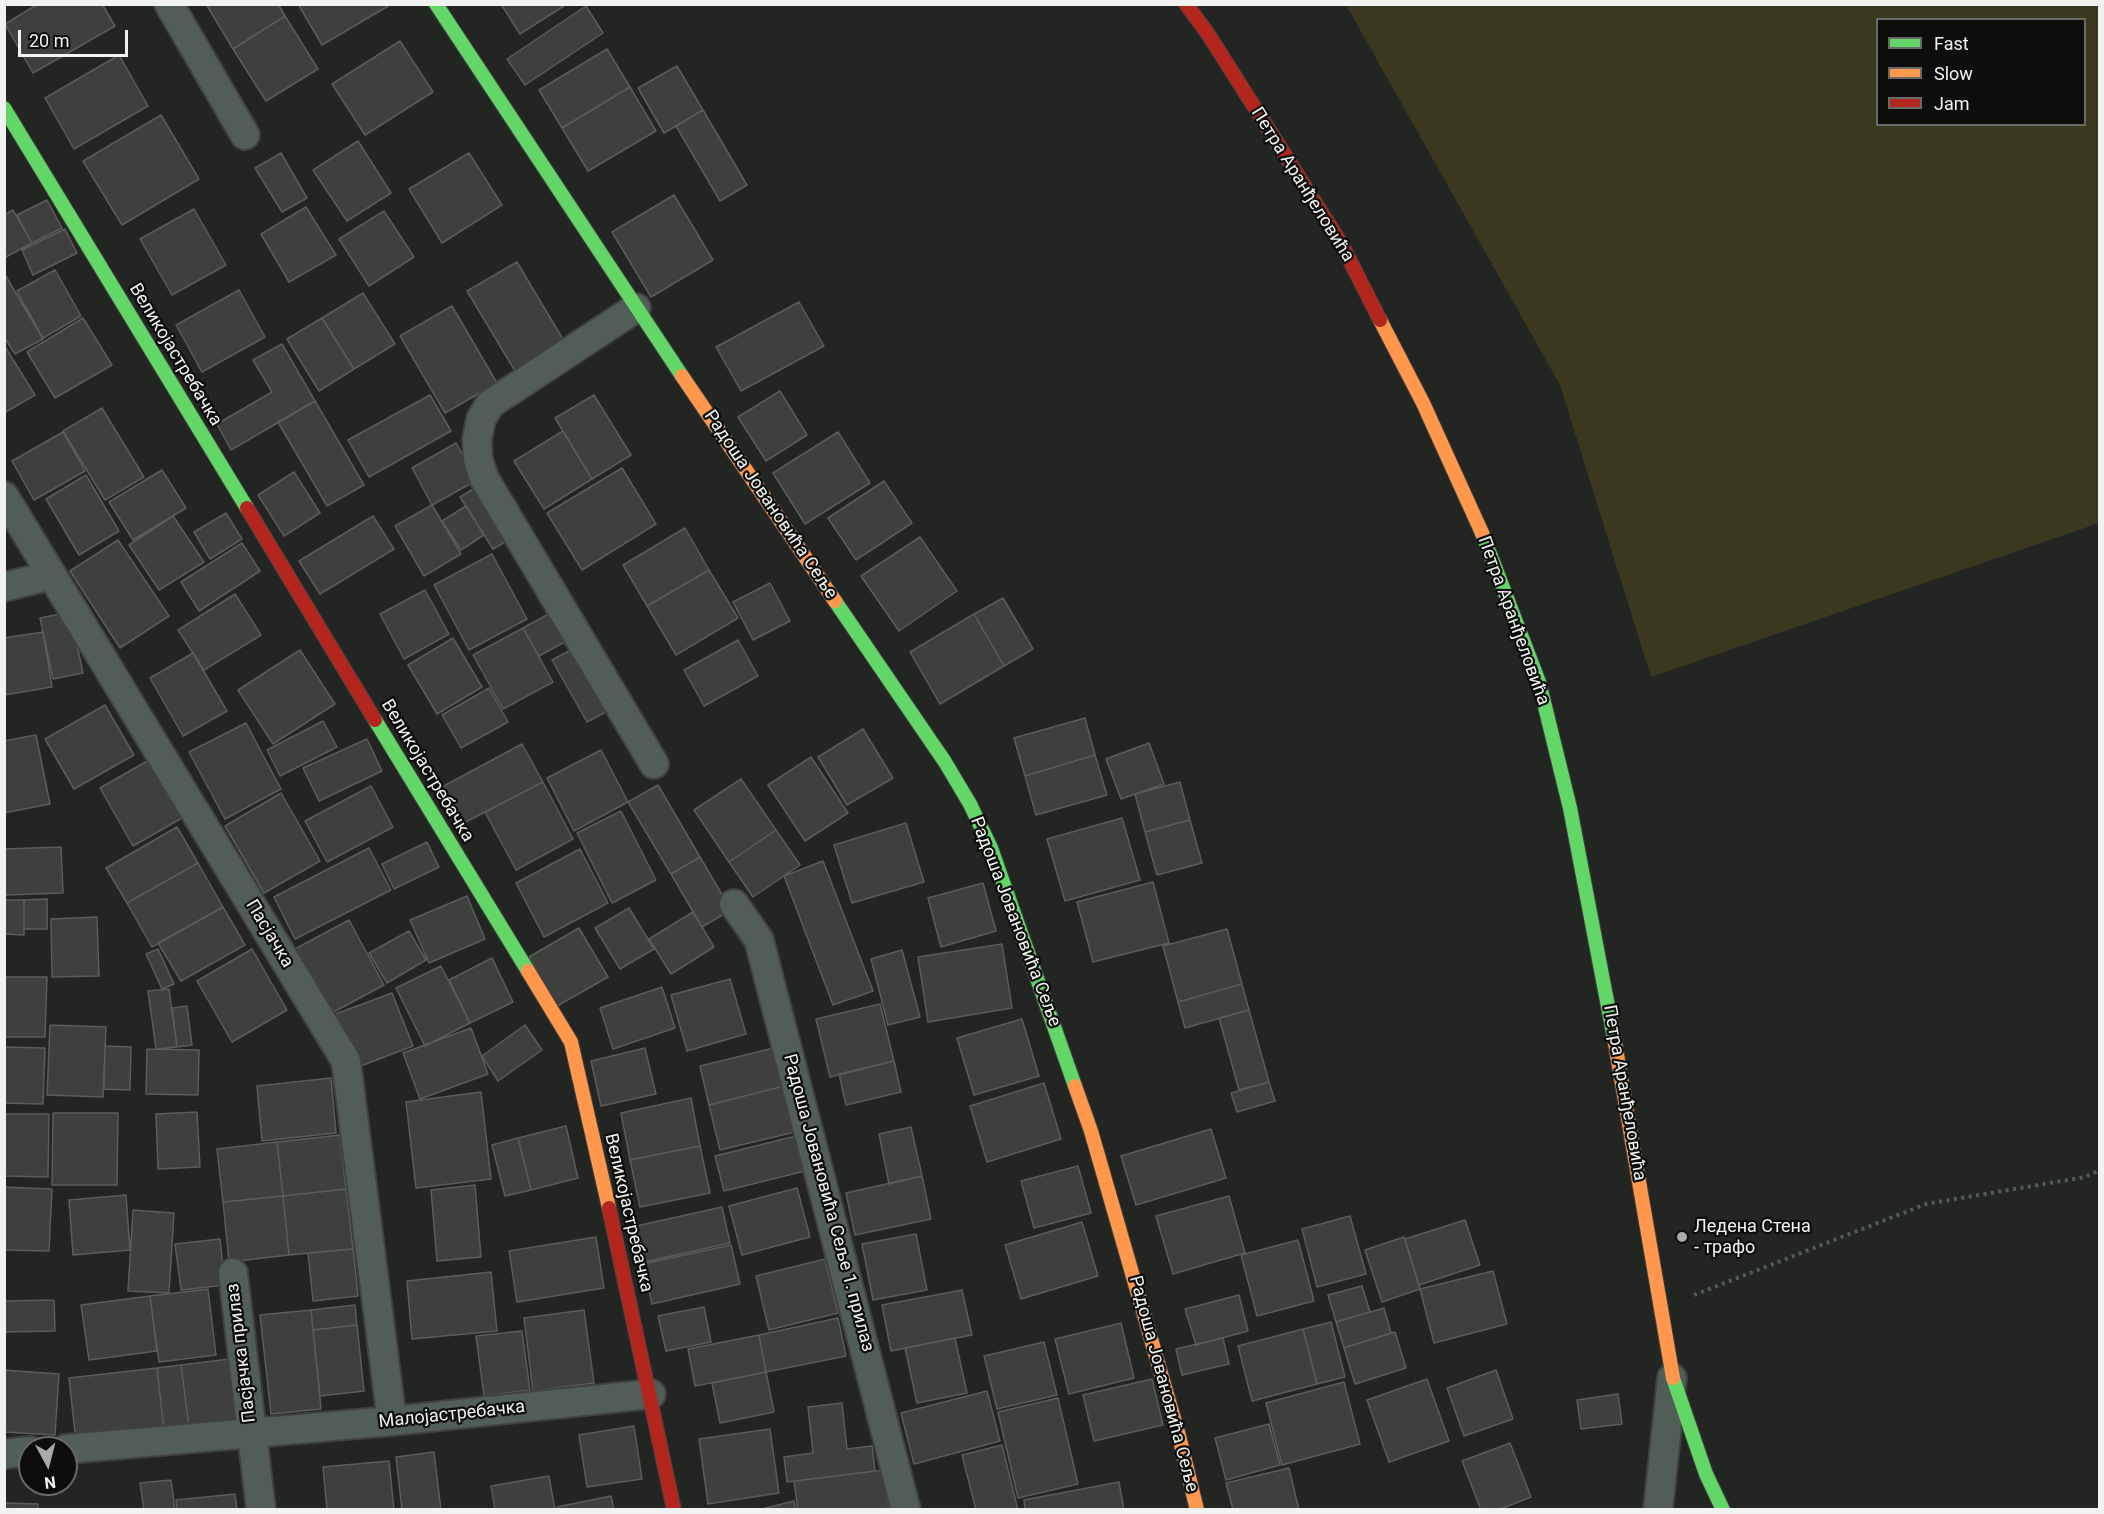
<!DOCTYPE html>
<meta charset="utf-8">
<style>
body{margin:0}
#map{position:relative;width:2104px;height:1514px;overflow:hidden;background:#232522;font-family:Roboto,sans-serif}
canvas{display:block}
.frame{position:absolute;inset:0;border:6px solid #f0f3ef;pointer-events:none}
.legend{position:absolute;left:1876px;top:18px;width:210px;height:108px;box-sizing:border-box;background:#0d0e0c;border:2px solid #686a67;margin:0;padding:8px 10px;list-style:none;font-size:18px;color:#f0f3ef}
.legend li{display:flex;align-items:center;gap:12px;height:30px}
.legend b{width:30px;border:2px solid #686a67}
.north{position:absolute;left:18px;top:1436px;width:60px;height:60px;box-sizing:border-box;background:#0d0e0c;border:2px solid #686a67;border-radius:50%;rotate:173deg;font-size:16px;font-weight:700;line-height:24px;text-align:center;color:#f0f3ef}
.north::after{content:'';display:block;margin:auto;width:21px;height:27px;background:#a8aba7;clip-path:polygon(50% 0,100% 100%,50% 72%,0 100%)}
.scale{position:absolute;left:18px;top:30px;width:110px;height:27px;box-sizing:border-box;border:3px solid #f0f3ef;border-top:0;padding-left:8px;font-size:18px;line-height:21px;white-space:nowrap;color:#f0f3ef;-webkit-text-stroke:4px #0d0e0c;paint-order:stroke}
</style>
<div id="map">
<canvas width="2104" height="1514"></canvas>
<div class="frame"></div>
<ul class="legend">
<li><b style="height:8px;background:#63d668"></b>Fast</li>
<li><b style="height:8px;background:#ff974d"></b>Slow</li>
<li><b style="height:8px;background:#b3261e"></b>Jam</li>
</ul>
<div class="north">N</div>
<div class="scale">20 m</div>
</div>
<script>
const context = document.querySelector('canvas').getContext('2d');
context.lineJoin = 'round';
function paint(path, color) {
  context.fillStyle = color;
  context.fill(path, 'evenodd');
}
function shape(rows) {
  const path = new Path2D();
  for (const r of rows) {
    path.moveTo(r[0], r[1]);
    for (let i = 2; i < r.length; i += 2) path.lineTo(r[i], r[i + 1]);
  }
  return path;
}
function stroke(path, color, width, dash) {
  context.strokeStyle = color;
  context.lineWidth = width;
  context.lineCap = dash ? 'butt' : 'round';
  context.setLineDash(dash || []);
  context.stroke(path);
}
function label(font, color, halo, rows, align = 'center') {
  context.font = font + ' Roboto,sans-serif';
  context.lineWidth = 4.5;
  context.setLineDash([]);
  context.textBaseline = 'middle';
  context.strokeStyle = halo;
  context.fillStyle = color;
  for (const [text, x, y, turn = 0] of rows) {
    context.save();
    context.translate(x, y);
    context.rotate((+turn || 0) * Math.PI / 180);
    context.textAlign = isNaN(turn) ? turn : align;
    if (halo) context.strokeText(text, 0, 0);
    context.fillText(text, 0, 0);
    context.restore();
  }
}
const green = shape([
 [1346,5,2099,5,2099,523,1651,677,1560,385],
 [1878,20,2084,20,2084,124,1878,124]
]);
const building = shape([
 [38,4,102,4,115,26,33,73,5,24,38,4],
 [206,4,278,4,285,16,233,49,206,4],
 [298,4,389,4,390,5,322,45,298,4],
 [501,4,567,4,520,34,501,4],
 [586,6,603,33,525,85,507,59,586,6],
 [285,16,318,69,266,101,233,49,285,16],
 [400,41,433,92,365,135,332,84,400,41],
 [607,49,630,87,562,128,539,90,607,49],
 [119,55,148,106,74,149,45,98,119,55],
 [677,66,703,110,664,133,638,88,677,66],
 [630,87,656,131,588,171,562,128,630,87],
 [703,110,747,185,720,201,676,126,703,110],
 [161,115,199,179,122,225,83,161,161,115],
 [358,141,391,193,347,221,313,170,358,141],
 [281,153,307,198,282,212,255,168,281,153],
 [469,153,502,205,442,243,409,189,469,153],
 [674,195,713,260,651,297,612,232,674,195],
 [47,200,62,228,32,243,17,215,47,200],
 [306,207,336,255,289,282,261,234,306,207],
 [194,209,226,265,172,295,140,239,194,209],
 [13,210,32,243,4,258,4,215,13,210],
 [384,211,414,257,369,286,339,239,384,211],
 [65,229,77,253,33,275,22,250,65,229],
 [517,262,564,341,515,371,467,291,517,262],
 [55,270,81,316,43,338,17,291,55,270],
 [4,273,43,339,15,354,4,337,4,273],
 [239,290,265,337,202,372,176,325,239,290],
 [363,293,395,344,354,369,322,318,363,293],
 [799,302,824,346,741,391,716,347,799,302],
 [452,306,497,383,445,413,400,336,452,306],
 [83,318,112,365,55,398,27,352,83,318],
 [322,318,354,369,319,391,287,339,322,318],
 [282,344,315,401,231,450,217,424,272,392,253,360,282,344],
 [4,345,35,395,4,413,4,345],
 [780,391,807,435,766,461,738,417,780,391],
 [430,395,451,431,369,477,348,440,430,395],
 [594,395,631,455,592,479,555,418,594,395],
 [315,401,364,485,327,506,278,422,315,401],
 [102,408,144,477,105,500,63,431,102,408],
 [563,431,592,479,544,509,514,461,563,431],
 [63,432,85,471,34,500,12,461,63,432],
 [838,432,870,483,805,524,773,473,838,432],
 [456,443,477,480,432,505,412,468,456,443],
 [622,468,656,524,582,570,547,513,622,468],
 [162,470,186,508,133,540,109,502,162,470],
 [294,472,320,513,284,536,258,495,294,472],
 [86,475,119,531,79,555,46,499,86,475],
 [884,481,912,523,856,560,828,518,884,481],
 [482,484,515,536,493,549,460,497,482,484],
 [432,505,461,554,424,576,395,526,432,505],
 [466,506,484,535,461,550,442,521,466,506],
 [226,513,242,539,210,559,194,532,226,513],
 [173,516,204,562,159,590,129,545,173,516],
 [373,516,394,549,320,594,299,561,373,516],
 [685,528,709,570,647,606,623,565,685,528],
 [920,537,957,591,899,631,861,576,920,537],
 [118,540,169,616,120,648,70,571,118,540],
 [242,543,260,571,199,611,181,582,242,543],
 [492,554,527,619,469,650,434,585,492,554],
 [709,570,738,618,676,655,647,606,709,570],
 [770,583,790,621,753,640,733,602,770,583],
 [425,590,449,634,404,659,380,614,425,590],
 [235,594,261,635,204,670,178,630,235,594],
 [1003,598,1033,649,1004,666,974,614,1003,598],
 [558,609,574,637,539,656,523,628,558,609],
 [70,612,83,673,53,679,40,618,70,612],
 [974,614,1004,666,940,704,910,652,974,614],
 [523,628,553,682,503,709,473,655,523,628],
 [43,632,52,687,4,695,4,638,43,632],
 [453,638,482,687,437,714,408,665,453,638],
 [738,640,758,676,704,706,684,670,738,640],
 [580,645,615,707,587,722,552,660,580,645],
 [300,650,335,704,273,744,238,690,300,650],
 [193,653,227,711,183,736,150,678,193,653],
 [489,688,508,722,461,748,442,715,489,688],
 [105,705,134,755,74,789,45,739,105,705],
 [1085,718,1095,755,1025,776,1014,738,1085,718],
 [323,721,337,747,280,776,267,750,323,721],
 [246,723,281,789,225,819,189,752,246,723],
 [863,729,893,778,847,805,818,757,863,729],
 [36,735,50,804,4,813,4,741,36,735],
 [367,739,382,771,319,801,303,768,367,739],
 [1149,743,1164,784,1121,799,1106,759,1149,743],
 [522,744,543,782,460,825,440,788,522,744],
 [601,750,628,802,574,831,547,778,601,750],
 [1095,755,1107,795,1036,815,1025,776,1095,755],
 [156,756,189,814,133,846,100,788,156,756],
 [811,757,848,813,805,841,768,785,811,757],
 [741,779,776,830,729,862,694,810,741,779],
 [543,782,573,839,516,870,485,812,543,782],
 [1180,782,1190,820,1145,832,1135,794,1180,782],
 [658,785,700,857,671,874,628,802,658,785],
 [371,786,393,827,327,862,305,821,371,786],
 [281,793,320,861,264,893,225,826,281,793],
 [621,811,656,880,612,903,577,833,621,811],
 [1122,818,1140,880,1065,901,1047,839,1122,818],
 [1190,820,1202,863,1157,875,1145,832,1190,820],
 [906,823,924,882,852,903,834,845,906,823],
 [177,827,198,863,127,903,106,868,177,827],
 [776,830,800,865,753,897,729,862,776,830],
 [427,842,439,867,394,889,382,864,427,842],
 [61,847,63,893,5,895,4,849,61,847],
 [369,848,391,890,295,939,274,897,369,848],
 [580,849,608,903,544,937,516,883,580,849],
 [700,857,731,910,702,927,671,874,700,857],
 [823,861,873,991,833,1005,784,876,823,861],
 [198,863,223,907,152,947,127,903,198,863],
 [1153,882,1169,943,1093,962,1077,902,1153,882],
 [983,883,996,931,941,947,928,898,983,883],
 [467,896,485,939,429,963,410,920,467,896],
 [47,899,47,929,24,929,24,900,47,899],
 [4,900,24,900,24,935,4,934,4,900],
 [223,907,245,945,181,981,158,943,223,907],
 [629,908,654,949,620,969,595,928,629,908],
 [693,912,714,947,671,974,649,939,693,912],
 [97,917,99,976,52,977,51,919,97,917],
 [349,920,384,985,328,1015,293,950,349,920],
 [579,928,608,977,557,1006,529,957,579,928],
 [1227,929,1242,984,1178,1002,1163,946,1227,929],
 [409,931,426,960,387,983,369,953,409,931],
 [1002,944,1012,1008,928,1022,918,957,1002,944],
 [158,949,174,984,162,989,146,954,158,949],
 [252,949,287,1010,232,1042,197,981,252,949],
 [902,950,920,1017,888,1025,871,959,902,950],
 [492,958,513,1002,470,1023,449,980,492,958],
 [441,966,470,1023,425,1046,396,988,441,966],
 [4,977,47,977,45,1037,4,1037,4,977],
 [730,979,746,1034,687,1051,671,995,730,979],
 [1242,984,1249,1010,1185,1028,1178,1002,1242,984],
 [662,987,675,1028,613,1049,600,1008,662,987],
 [169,989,177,1047,156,1049,148,991,169,989],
 [392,993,413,1046,353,1069,333,1015,392,993],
 [880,1004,894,1061,830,1077,816,1019,880,1004],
 [187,1006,192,1045,177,1047,172,1008,187,1006],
 [1249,1010,1269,1082,1239,1090,1219,1018,1249,1010],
 [1022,1019,1039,1076,974,1095,957,1038,1022,1019],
 [50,1025,106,1027,103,1097,47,1095,50,1025],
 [525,1025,542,1050,498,1081,482,1056,525,1025],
 [471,1028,488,1074,420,1099,403,1053,471,1028],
 [105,1046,131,1047,130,1090,104,1089,105,1046],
 [4,1047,45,1048,43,1104,4,1103,4,1047],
 [778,1047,788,1085,709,1105,700,1066,778,1047],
 [645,1048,656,1094,601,1106,591,1061,645,1048],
 [147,1049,199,1050,198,1095,146,1094,147,1049],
 [894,1061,901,1092,846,1105,839,1074,894,1061],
 [331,1078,336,1133,262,1141,257,1086,331,1078],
 [1269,1082,1275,1101,1237,1112,1231,1093,1269,1082],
 [1044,1083,1061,1139,987,1162,970,1106,1044,1083],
 [788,1085,799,1131,720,1150,709,1105,788,1085],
 [481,1092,491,1179,416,1188,406,1102,481,1092],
 [691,1098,700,1146,630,1160,621,1113,691,1098],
 [197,1112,200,1167,158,1169,156,1114,197,1112],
 [53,1113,118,1113,117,1185,52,1185,53,1113],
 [4,1114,49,1114,48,1177,4,1176,4,1114],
 [566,1126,578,1178,531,1190,518,1138,566,1126],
 [911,1127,922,1176,889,1184,879,1134,911,1127],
 [1211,1129,1226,1178,1136,1205,1121,1156,1211,1129],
 [340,1135,346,1189,283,1196,277,1142,340,1135],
 [796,1136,805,1171,724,1191,715,1156,796,1136],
 [518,1138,531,1190,505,1196,492,1145,518,1138],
 [277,1142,283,1196,223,1202,217,1149,277,1142],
 [700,1146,710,1193,640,1207,630,1160,700,1146],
 [1078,1166,1091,1213,1034,1228,1021,1181,1078,1166],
 [922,1176,931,1219,855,1235,846,1193,922,1176],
 [475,1185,481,1257,437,1261,431,1190,475,1185],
 [4,1187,52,1189,49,1251,4,1250,4,1187],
 [797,1188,810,1237,742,1255,729,1206,797,1188],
 [346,1189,353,1249,289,1255,283,1196,346,1189],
 [126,1195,130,1250,73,1255,69,1200,126,1195],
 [283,1196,289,1255,229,1262,223,1202,283,1196],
 [1229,1196,1245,1253,1173,1274,1156,1216,1229,1196],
 [722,1207,730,1243,640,1263,632,1227,722,1207],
 [133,1210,174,1213,169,1293,128,1291,133,1210],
 [1350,1216,1366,1274,1317,1287,1302,1229,1350,1216],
 [1465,1220,1480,1265,1419,1285,1405,1239,1465,1220],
 [1082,1222,1098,1276,1021,1299,1005,1245,1082,1222],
 [916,1234,927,1290,873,1300,862,1244,916,1234],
 [596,1237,604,1288,517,1302,509,1251,596,1237],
 [1404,1237,1420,1289,1382,1302,1365,1250,1404,1237],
 [220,1239,225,1285,181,1290,175,1244,220,1239],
 [1298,1240,1314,1301,1257,1316,1241,1255,1298,1240],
 [731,1245,740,1284,652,1304,643,1264,731,1245],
 [353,1249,358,1296,313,1301,308,1253,353,1249],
 [825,1259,838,1313,769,1330,756,1276,825,1259],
 [1493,1271,1507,1324,1434,1343,1420,1289,1493,1271],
 [491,1272,497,1331,412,1339,407,1281,491,1272],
 [1362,1286,1370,1312,1336,1322,1328,1295,1362,1286],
 [208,1289,216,1355,159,1362,150,1296,208,1289],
 [962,1290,972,1335,891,1351,882,1305,962,1290],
 [1239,1295,1248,1331,1196,1345,1185,1309,1239,1295],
 [150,1296,157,1351,89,1360,81,1305,150,1296],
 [54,1300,55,1331,4,1332,4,1301,54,1300],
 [355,1305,357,1325,313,1330,311,1310,355,1305],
 [704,1307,711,1342,666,1351,658,1316,704,1307],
 [1384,1308,1391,1333,1344,1348,1336,1322,1384,1308],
 [311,1310,321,1409,271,1414,260,1315,311,1310],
 [584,1310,594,1383,533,1391,524,1318,584,1310],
 [838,1318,846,1356,766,1372,759,1335,838,1318],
 [1331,1322,1345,1377,1317,1384,1303,1329,1331,1322],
 [1121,1323,1134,1378,1069,1394,1055,1339,1121,1323],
 [357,1325,364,1391,320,1396,313,1330,357,1325],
 [1303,1329,1317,1384,1252,1401,1238,1346,1303,1329],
 [522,1331,530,1390,484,1396,476,1336,522,1331],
 [1395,1332,1406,1368,1355,1384,1344,1348,1395,1332],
 [759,1335,766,1372,695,1386,688,1349,759,1335],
 [955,1338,967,1393,917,1403,905,1348,955,1338],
 [1223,1338,1229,1364,1182,1375,1176,1349,1223,1338],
 [1044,1342,1057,1395,997,1409,984,1356,1044,1342],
 [238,1358,245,1422,189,1428,181,1365,238,1358],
 [181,1365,189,1428,164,1431,157,1368,181,1365],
 [157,1368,164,1431,76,1442,69,1378,157,1368],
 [4,1370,59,1374,55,1435,4,1432,4,1370],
 [1496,1370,1513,1419,1464,1436,1447,1388,1496,1370],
 [766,1372,774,1412,720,1423,712,1383,766,1372],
 [1152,1379,1163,1425,1094,1441,1083,1395,1152,1379],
 [1427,1379,1449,1441,1389,1462,1367,1400,1427,1379],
 [1344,1382,1360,1444,1282,1465,1266,1403,1344,1382],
 [987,1391,1000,1441,914,1464,901,1413,987,1391],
 [1618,1394,1622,1424,1581,1429,1577,1400,1618,1394],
 [1058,1398,1078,1484,1018,1498,998,1412,1058,1398],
 [842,1403,847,1449,872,1446,875,1471,787,1482,784,1457,813,1453,808,1407,842,1403],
 [1269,1424,1280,1465,1226,1480,1215,1438,1269,1424],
 [634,1426,642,1479,587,1487,579,1435,634,1426],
 [770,1429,779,1493,708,1504,699,1439,770,1429],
 [1510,1443,1531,1497,1498,1510,1481,1510,1462,1461,1510,1443],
 [1002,1445,1018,1510,976,1510,962,1455,1002,1445],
 [434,1452,441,1510,402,1510,396,1457,434,1452],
 [389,1461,394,1510,327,1510,323,1467,389,1461],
 [1289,1468,1299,1510,1233,1510,1226,1483,1289,1468],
 [884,1470,889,1510,798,1510,794,1481,884,1470],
 [549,1476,555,1510,495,1510,491,1486,549,1476],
 [171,1480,175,1510,144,1510,140,1483,171,1480],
 [1119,1482,1124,1510,1025,1510,1024,1500,1119,1482],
 [235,1494,237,1510,177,1510,176,1500,235,1494],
 [611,1496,614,1510,557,1510,557,1507,611,1496],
 [794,1501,796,1510,758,1510,794,1501],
 [4,1503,38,1504,38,1510,4,1510,4,1503]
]);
const path = shape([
 [1694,1295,1926,1204,2085,1177,2100,1170]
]);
const street = shape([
 [169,4,245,135],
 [636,308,490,404,481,419,477,440,478,459,484,478,654,764],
 [4,496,346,1061,392,1421],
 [4,587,52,575],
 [734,904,759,940,906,1510],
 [233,1273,261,1510],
 [66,1449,392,1421,651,1394],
 [4,1454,30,1451],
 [1658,1510,1672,1378]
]);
const fast = shape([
 [436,4,682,376],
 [4,108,247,508],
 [1482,533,1539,682,1570,808,1615,1043],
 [835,601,945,762,970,804,991,848,1075,1086],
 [375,720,528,971],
 [1673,1378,1706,1474,1723,1510]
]);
const slow = shape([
 [1380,320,1423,403,1482,533],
 [682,376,835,601],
 [528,971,571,1042,609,1208],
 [1615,1043,1673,1378],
 [1075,1086,1091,1131,1179,1436,1197,1510]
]);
const jam = shape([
 [1186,4,1208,34,1342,245,1380,320],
 [247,508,375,720],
 [609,1208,674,1510]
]);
const markers = [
 [1682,1237,6,"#a8aba7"]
];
const streetNames = [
 ["Петра Аранђеловића",1302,185,58],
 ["Великојастребачка",175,355,59],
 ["Радоша Јовановића Сеље",770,505,56],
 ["Петра Аранђеловића",1513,621,70],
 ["Великојастребачка",427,771,59],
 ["Радоша Јовановића Сеље",1015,922,69],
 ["Пасјачка",269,934,59],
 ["Петра Аранђеловића",1624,1093,80],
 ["Радоша Јовановића Сеље 1. прилаз",828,1203,75],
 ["Великојастребачка",628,1213,77],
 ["Пасјачка прилаз",242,1353,-97],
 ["Радоша Јовановића Сеље",1163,1384,75],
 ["Малојастребачка",452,1415,-6]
];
const poiNames = [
 ["Ледена Стена",1694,1227],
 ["- трафо",1694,1248]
];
paint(green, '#3b3820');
paint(building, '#3e403e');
stroke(building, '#5b5d5a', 1.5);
stroke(street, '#404140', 32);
stroke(fast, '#404140', 16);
stroke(slow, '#404140', 16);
stroke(jam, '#404140', 16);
stroke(path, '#535c58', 4, [3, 4.5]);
stroke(street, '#515d57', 28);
stroke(fast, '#63d668', 14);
stroke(slow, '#ff974d', 14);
stroke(jam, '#b3261e', 14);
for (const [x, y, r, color] of markers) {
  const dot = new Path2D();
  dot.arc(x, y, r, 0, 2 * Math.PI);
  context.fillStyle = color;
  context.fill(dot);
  stroke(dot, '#0d0e0c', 2);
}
label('18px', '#f0f3ef', '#0d0e0c', streetNames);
label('18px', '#f0f3ef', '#0d0e0c', poiNames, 'left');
</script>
